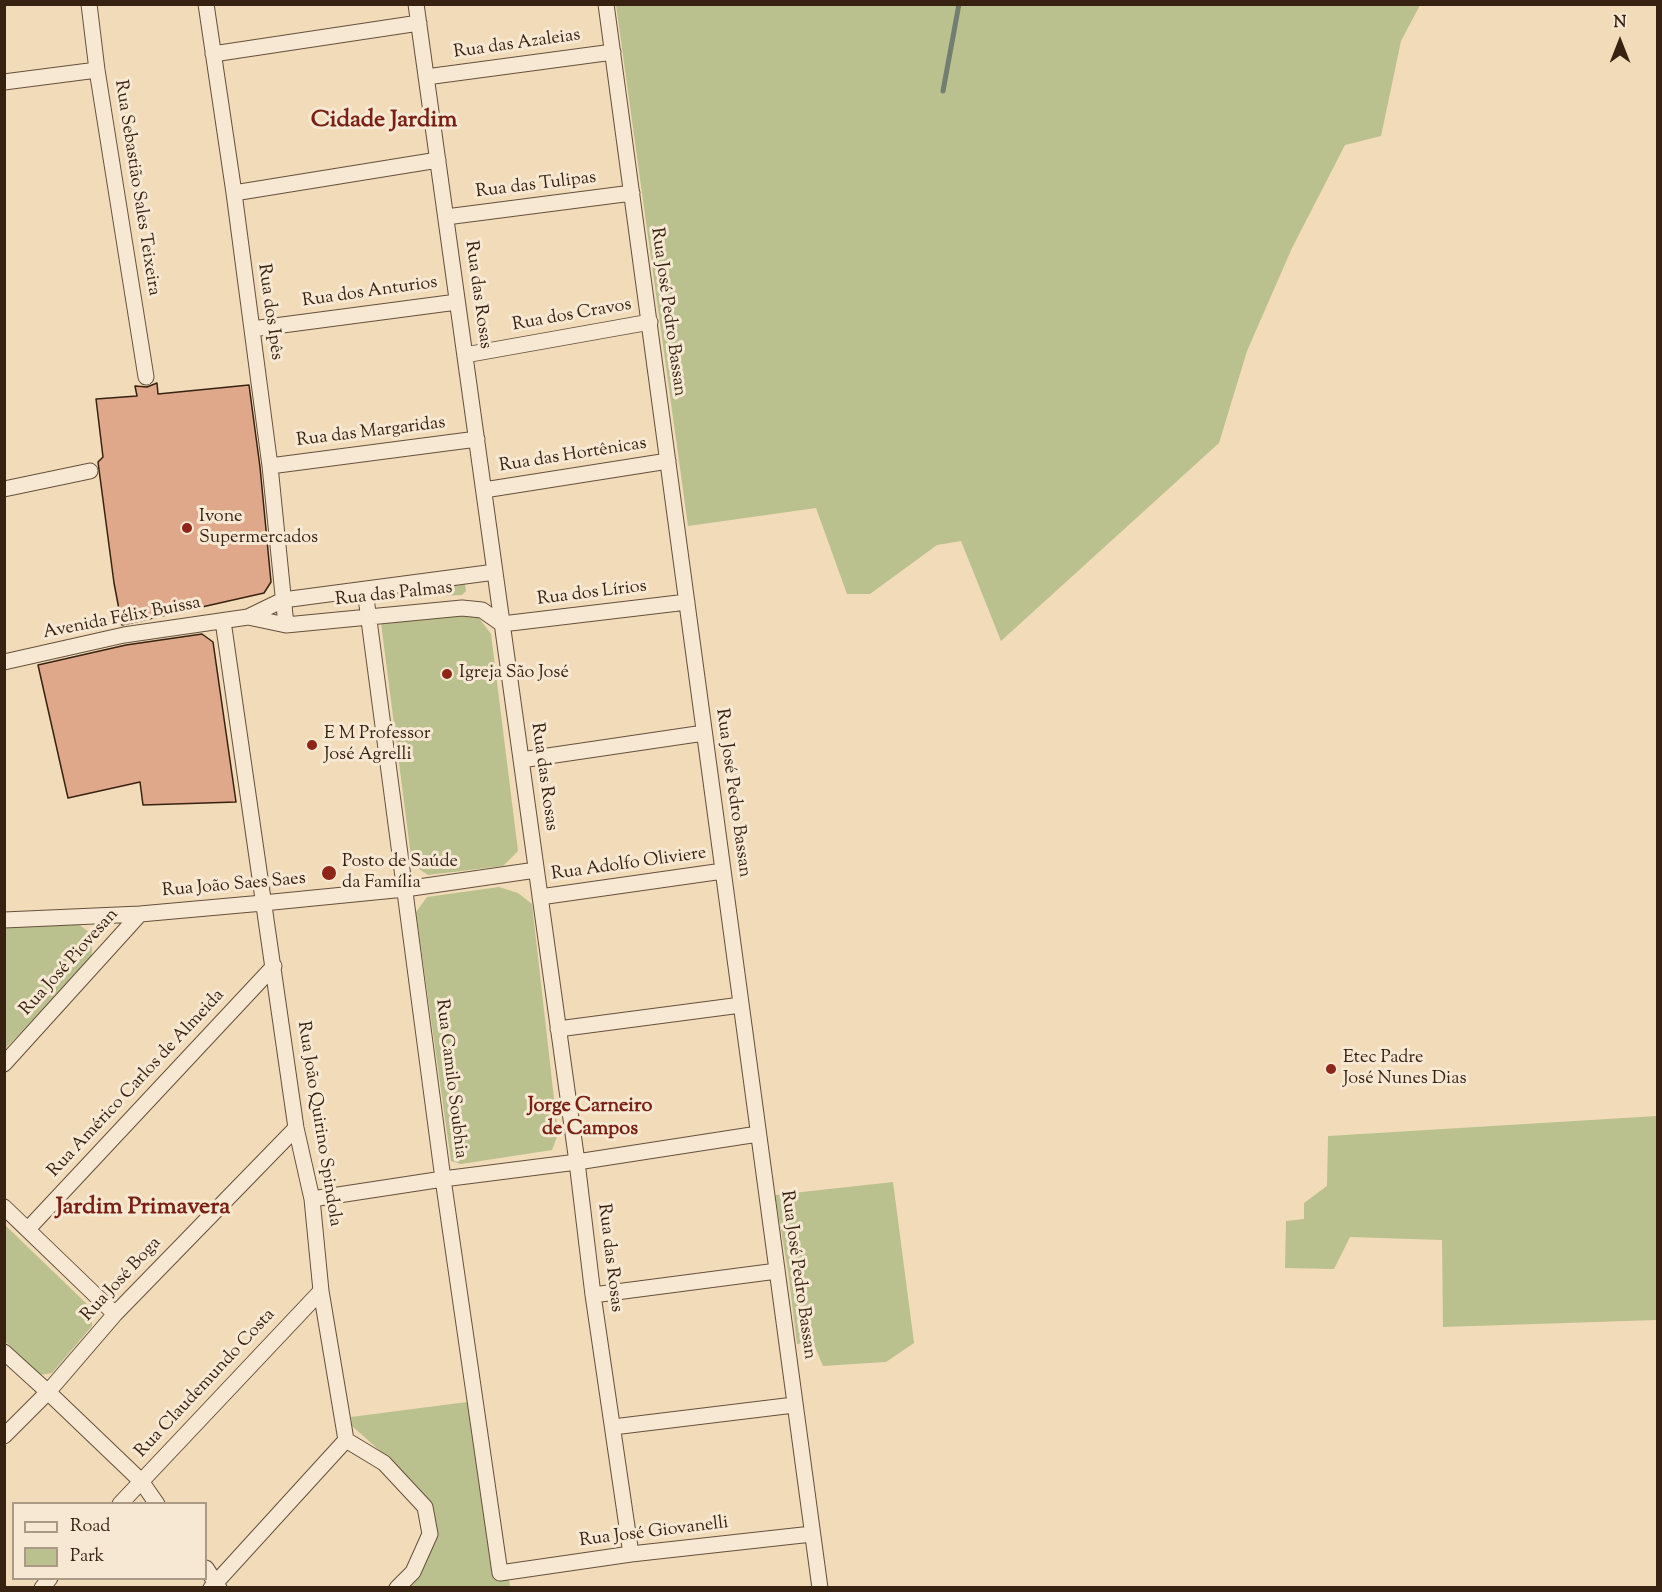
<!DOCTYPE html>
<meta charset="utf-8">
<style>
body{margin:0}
#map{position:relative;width:1662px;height:1592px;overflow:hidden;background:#f1dbb9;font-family:"Sorts Mill Goudy",serif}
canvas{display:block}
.frame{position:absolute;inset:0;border:6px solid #372212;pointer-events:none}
.legend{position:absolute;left:12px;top:1502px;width:195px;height:78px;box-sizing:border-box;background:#f6e8d2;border:2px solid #aa9985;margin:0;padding:8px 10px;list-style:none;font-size:18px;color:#372212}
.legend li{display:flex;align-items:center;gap:12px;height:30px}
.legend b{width:30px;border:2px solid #aa9985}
.north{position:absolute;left:1590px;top:12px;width:60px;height:60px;-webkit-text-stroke:4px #f6e8d2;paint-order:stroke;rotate:0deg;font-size:16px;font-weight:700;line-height:24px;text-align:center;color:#372212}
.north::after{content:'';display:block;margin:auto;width:21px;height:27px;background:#372212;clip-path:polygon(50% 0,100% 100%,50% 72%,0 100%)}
</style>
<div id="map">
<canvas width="1662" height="1592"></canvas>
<div class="frame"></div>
<ul class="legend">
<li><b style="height:8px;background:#f6e8d2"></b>Road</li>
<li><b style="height:16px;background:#bbc08f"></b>Park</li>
</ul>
<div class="north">N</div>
</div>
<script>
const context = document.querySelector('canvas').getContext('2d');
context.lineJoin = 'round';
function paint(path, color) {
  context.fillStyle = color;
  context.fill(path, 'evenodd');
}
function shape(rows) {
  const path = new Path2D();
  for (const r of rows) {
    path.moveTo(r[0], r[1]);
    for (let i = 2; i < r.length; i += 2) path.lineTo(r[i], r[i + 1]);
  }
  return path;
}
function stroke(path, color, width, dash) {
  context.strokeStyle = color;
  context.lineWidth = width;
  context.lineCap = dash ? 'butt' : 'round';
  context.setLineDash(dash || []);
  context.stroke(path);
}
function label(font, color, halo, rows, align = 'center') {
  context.font = font + ' "Sorts Mill Goudy",serif';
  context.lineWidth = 6;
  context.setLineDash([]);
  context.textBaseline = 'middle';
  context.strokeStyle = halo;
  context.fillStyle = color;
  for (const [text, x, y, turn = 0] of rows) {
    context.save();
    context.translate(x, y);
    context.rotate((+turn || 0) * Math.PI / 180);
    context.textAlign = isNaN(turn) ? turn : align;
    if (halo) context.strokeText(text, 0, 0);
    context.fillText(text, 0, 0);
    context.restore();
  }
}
const green = shape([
 [616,5,616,4,1420,5,1401,41,1381,136,1345,145,1292,248,1247,351,1219,443,1001,641,961,541,937,545,870,594,847,594,816,508,688,526],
 [460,582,465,584,466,591,462,595,395,598,395,593,397,592],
 [455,607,479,618,491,634,518,851,503,866,428,875,412,864,381,623],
 [499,887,518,893,532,904,558,1134,552,1150,461,1164,451,1161,416,912,427,897],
 [78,924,89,932,92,950,91,959,5,1049,5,927],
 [1657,1116,1657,1320,1443,1327,1442,1240,1350,1237,1334,1269,1285,1268,1286,1221,1304,1219,1304,1203,1327,1186,1328,1136],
 [893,1182,914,1343,886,1362,823,1366,813,1342,797,1344,788,1271,775,1195],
 [4,1224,92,1309,92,1326,52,1373,40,1375,5,1341],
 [467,1402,492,1573,495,1580,509,1580,510,1587,404,1587,435,1535,388,1458,352,1426,351,1417]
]);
const stream = shape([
 [943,91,959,4]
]);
const building = shape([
 [157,383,158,394,249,385,260,467,271,582,264,593,122,625,114,583,98,462,103,457,96,399,137,396,135,386,147,387,157,383],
 [202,634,213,642,236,802,143,805,140,782,68,798,38,665,126,645,202,634]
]);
const street = shape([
 [89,4,97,70,146,377],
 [206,4,234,193,270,466,286,625],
 [416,4,577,1162,593,1295,631,1554],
 [606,4,820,1588],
 [213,54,419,23],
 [426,77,613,52],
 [4,82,97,70],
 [234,193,438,160],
 [446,217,632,193],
 [252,329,457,302],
 [465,355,650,322],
 [270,466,477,439],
 [4,489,90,471],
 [484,490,668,461],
 [365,590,443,1179,500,1573,631,1554,812,1534],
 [248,617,286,625,462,608,482,610,502,624,687,602],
 [223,621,296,1128,312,1199,321,1291,346,1440,384,1463,425,1507,430,1534,413,1572,397,1588],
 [4,662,124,635,248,617,283,600,495,572],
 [521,760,704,733],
 [540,897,723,871],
 [4,920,140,914,263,903,405,889,536,870],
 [558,1029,741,1005],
 [4,1064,140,914],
 [312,1199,443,1179,577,1162,758,1134],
 [4,1207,115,1314],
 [28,1229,274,966],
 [593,1295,777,1271],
 [4,1352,48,1392,141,1481,157,1504],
 [613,1427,794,1405],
 [4,1436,48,1392,115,1314,296,1128],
 [120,1504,321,1291],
 [206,1568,219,1588],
 [42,1588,50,1578],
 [211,1588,346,1440]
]);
const markers = [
 [187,528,6,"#8f2418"],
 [447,674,6,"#8f2418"],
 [312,745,6,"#8f2418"],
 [329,873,8,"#8f2418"],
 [1331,1069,6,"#8f2418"]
];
const streetNames = [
 ["Rua das Azaleias",517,45,-8],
 ["Rua das Tulipas",536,186,-7],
 ["Rua Sebastião Sales Teixeira",136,188,81],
 ["Rua dos Anturios",370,293,-8],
 ["Rua das Rosas",477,295,82],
 ["Rua dos Ipês",269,312,82],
 ["Rua José Pedro Bassan",667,312,82],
 ["Rua dos Cravos",572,316,-10],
 ["Rua das Margaridas",371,433,-7],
 ["Rua das Hortênicas",573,456,-9],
 ["Rua dos Lírios",592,594,-7],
 ["Rua das Palmas",394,595,-6],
 ["Avenida Félix Buissa",122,619,-11],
 ["Rua das Rosas",543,777,82],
 ["Rua José Pedro Bassan",732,793,82],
 ["Rua Adolfo Oliviere",629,865,-8],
 ["Rua João Saes Saes",234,886,-5],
 ["Rua José Piovesan",70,963,-48],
 ["Rua Camilo Soubhia",450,1079,83],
 ["Rua Américo Carlos de Almeida",137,1084,-47],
 ["Rua João Quirino Spindola",318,1124,81],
 ["Rua das Rosas",609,1258,83],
 ["Rua José Pedro Bassan",797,1275,82],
 ["Rua José Boga",122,1280,-47],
 ["Rua Claudemundo Costa",206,1384,-47],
 ["Rua José Giovanelli",654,1533,-7]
];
const poiNames = [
 ["Ivone",199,518],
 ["Supermercados",199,539],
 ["Igreja São José",459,674],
 ["E M Professor",324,735],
 ["José Agrelli",324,756],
 ["Posto de Saúde",342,863],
 ["da Família",342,884],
 ["Etec Padre",1343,1059],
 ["José Nunes Dias",1343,1080]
];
const neighbourhoodNames = [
 ["Jorge Carneiro",590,1108],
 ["de Campos",590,1131]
];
const districtNames = [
 ["Cidade Jardim",384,122],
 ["Jardim Primavera",143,1209]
];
paint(green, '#bbc08f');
stroke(stream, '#737e72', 5);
paint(building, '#e0a88a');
stroke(building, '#372212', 1.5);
stroke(street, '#66503c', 17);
stroke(street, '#f6e8d2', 15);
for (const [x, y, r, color] of markers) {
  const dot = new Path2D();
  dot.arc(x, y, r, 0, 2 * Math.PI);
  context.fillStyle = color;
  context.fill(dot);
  stroke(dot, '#f6e8d2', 2);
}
label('18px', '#372212', '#f6e8d2', streetNames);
label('18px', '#372212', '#f6e8d2', poiNames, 'left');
label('bold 20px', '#7a1f14', '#f6e8d2', neighbourhoodNames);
label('bold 24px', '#7a1f14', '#f6e8d2', districtNames);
</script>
